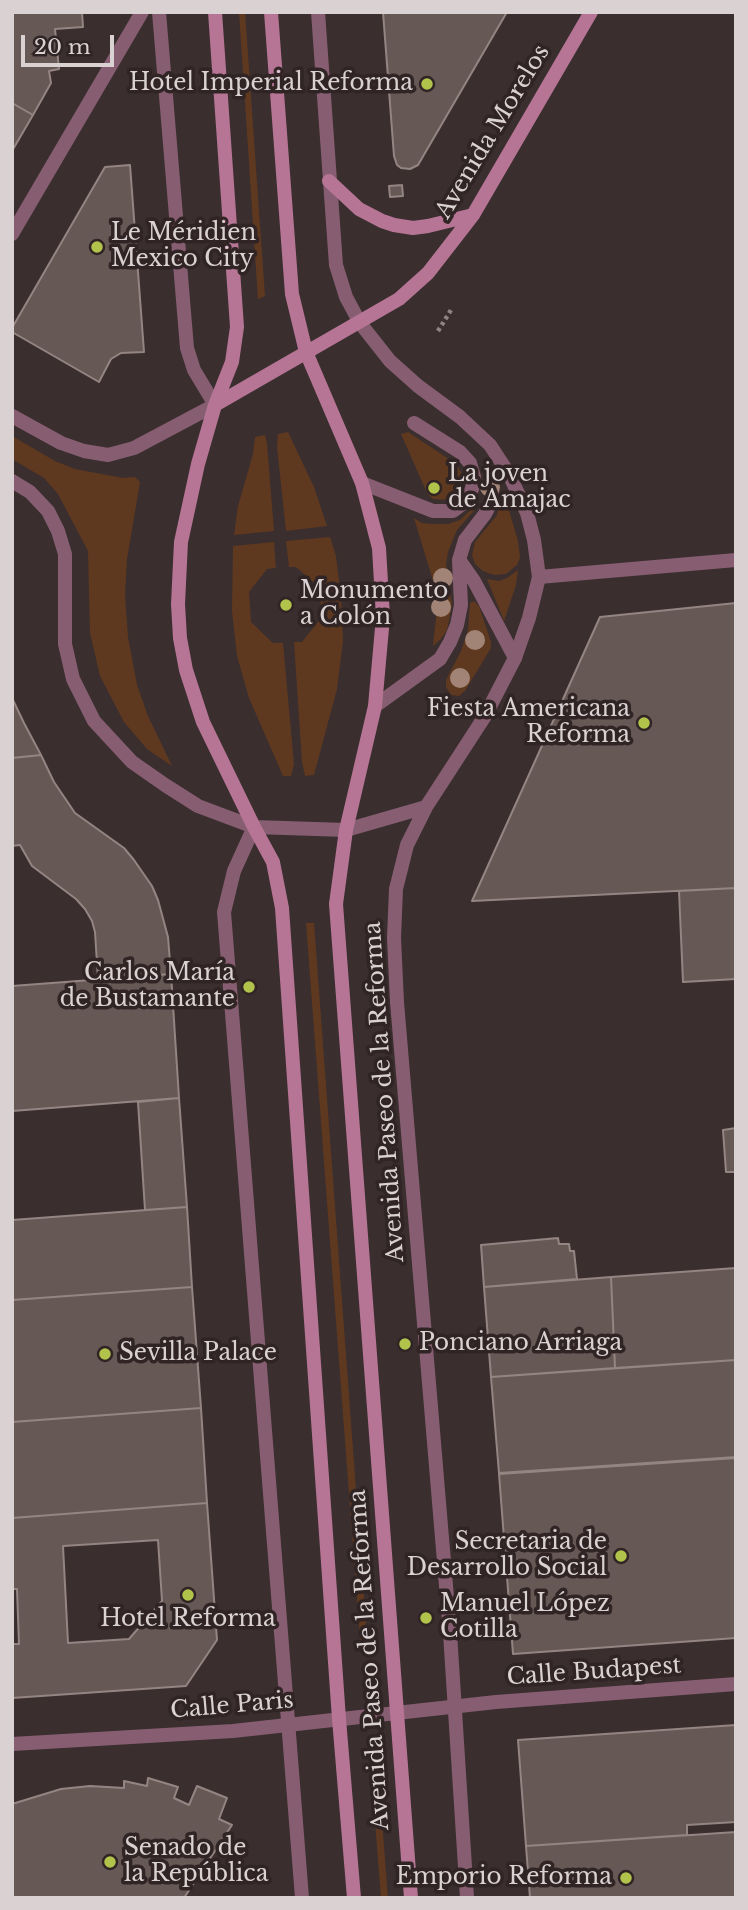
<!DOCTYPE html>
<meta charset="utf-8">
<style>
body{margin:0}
#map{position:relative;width:748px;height:1910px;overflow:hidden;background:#3a2e2f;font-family:"Libre Baskerville",serif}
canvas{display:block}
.frame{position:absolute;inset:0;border:14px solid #d9d1d2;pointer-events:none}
.scale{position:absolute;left:21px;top:35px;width:93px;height:32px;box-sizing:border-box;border:4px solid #d9d1d2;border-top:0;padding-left:9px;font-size:21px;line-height:24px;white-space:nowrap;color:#d9d1d2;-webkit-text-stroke:5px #302425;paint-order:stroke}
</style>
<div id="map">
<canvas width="748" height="1910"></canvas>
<div class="frame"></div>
<div class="scale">20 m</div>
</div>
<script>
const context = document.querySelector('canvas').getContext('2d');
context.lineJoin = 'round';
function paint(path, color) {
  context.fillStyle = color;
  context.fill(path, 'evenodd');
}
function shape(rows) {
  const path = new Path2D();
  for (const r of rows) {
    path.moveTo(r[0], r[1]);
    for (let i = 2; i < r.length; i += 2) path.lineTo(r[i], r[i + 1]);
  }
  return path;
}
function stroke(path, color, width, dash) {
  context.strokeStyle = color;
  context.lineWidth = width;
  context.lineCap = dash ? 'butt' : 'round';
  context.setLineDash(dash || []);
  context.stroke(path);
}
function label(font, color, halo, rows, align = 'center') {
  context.font = font + ' "Libre Baskerville",serif';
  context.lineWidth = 7;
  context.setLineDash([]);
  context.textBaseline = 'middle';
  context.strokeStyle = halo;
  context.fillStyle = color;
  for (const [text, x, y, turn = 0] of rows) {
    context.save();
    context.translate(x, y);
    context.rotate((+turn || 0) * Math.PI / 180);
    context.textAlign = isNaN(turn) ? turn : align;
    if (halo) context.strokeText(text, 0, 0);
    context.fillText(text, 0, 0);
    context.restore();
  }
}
const green = shape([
 [239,12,245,12,265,296,258,299],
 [288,432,314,487,327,526,286,531,277,447,278,434],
 [408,432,455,463,461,472,461,483,457,494,450,500,433,499,427,493,401,434],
 [265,435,267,443,274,531,234,535,238,506,253,454,255,437],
 [12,436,55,461,75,469,123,478,135,477,140,482,127,559,125,595,128,637,137,685,148,716,172,766,147,749,124,722,100,676,90,633,88,551,58,494,44,478,12,459],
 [500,500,506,500,518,541,520,558,517,565,506,574,494,575,483,571,475,564,472,555,475,542,497,515],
 [477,504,478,506,457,530,448,552,446,565,452,605,447,630,440,640,433,646,437,609,435,587,414,518,422,523,433,524,448,524,460,520],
 [330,537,336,556,341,597,343,641,337,689,314,775,305,776,302,762,294,642,302,642,322,617,319,587,296,567,289,567,286,541],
 [274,542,276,568,267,569,249,592,251,622,273,643,283,643,294,764,291,776,283,776,249,698,237,656,232,611,233,546],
 [518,570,516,585,504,621,487,579,499,581,507,578],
 [474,601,479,606,491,642,491,648,465,691,459,696,451,695,446,687,446,680,461,651,468,630,470,603],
 [306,923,314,923,368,1652,361,1653],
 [379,1782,388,1898,381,1898,372,1783]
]);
const building = shape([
 [12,12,82,12,83,27,55,29,59,69,49,71,51,83,33,115,12,103,12,12],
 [383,12,507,12,418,165,410,169,401,168,397,165,394,156,383,12],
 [12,103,33,115,12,151,12,103],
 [130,165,144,352,121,353,111,359,99,382,12,332,12,328,105,167,130,165],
 [402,185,403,196,390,197,389,186,402,185],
 [736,603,736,888,472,901,600,617,736,603],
 [12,698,24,723,41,755,12,758,12,698],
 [41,755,54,782,75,813,124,848,134,860,152,886,158,900,168,937,171,974,98,979,95,932,92,921,85,909,76,899,32,866,20,845,12,846,12,758,41,755],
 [736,888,736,979,683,982,679,891,736,888],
 [171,974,179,1098,12,1111,12,986,171,974],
 [179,1098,187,1207,145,1210,138,1102,179,1098],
 [736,1128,736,1172,726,1172,723,1130,736,1128],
 [187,1207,192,1287,12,1300,12,1220,187,1207],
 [558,1238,559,1244,569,1244,570,1251,574,1251,577,1279,484,1287,481,1245,558,1238],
 [736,1268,736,1360,615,1368,611,1277,736,1268],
 [611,1277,615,1368,491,1377,484,1287,611,1277],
 [192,1287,201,1408,12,1422,12,1300,192,1287],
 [736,1360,736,1457,499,1473,491,1377,736,1360],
 [201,1408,207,1503,12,1518,12,1422,201,1408],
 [736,1458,736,1638,513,1654,499,1474,736,1458],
 [207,1503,217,1640,186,1686,12,1698,12,1644,19,1644,17,1589,12,1589,12,1518,207,1503],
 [158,1540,162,1601,129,1639,68,1643,63,1546,158,1540],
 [736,1725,736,1822,687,1825,687,1835,526,1846,518,1740,736,1725],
 [148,1778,178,1787,174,1798,189,1805,197,1786,227,1798,219,1819,232,1825,184,1898,12,1898,12,1804,61,1789,90,1786,124,1788,124,1781,147,1786,148,1778],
 [736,1832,736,1898,530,1898,526,1846,736,1832]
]);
const path = shape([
 [438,331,451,310]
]);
const service = shape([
 [362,483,433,511,453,511,465,502,472,489,474,477,470,463,460,452,414,423],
 [460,561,474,581,515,658],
 [375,706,440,659,450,642,457,625,461,605,459,560,465,540,485,514,494,497]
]);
const minor = shape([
 [539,577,736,560],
 [12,1744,233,1731,496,1702,736,1684]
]);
const tertiary = shape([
 [318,12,336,265,346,297,360,323,390,361,418,386,460,417,490,445,509,474,527,513,534,540,539,577,529,618,515,658,485,716,426,807,407,845,396,889,394,938,397,1002,450,1633,467,1898],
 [12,234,142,12],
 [12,416,61,443,84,451,108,455,134,448,215,405,194,370,187,348,159,12],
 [12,481,30,492,48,511,58,531,65,554,65,644,73,679,94,721,132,762,165,785,198,806,254,827,346,830,426,807],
 [254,827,234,871,224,912,302,1898]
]);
const secondary = shape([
 [215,12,237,327,232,362,215,405,198,464,181,542,178,604,180,638,186,670,203,722,254,827,273,862,282,908,339,1719,354,1898],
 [271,12,292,294,306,352,362,483,379,548,383,617,375,706,346,830,336,904,411,1898],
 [329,181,359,209,382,221,394,225,413,228,428,226,473,215],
 [215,405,399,299,428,273,473,215,591,12]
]);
const trees = [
 [490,487],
 [443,578],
 [441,607],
 [475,640],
 [460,678]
];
const markers = [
 [427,84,7,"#b2c34c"],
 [97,247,7,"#b2c34c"],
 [434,488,7,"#b2c34c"],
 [286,605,7,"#b2c34c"],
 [644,723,7,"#b2c34c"],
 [249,987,7,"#b2c34c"],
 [405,1344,7,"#b2c34c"],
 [105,1354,7,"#b2c34c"],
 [621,1556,7,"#b2c34c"],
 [188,1595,7,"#b2c34c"],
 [426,1618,7,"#b2c34c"],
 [110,1862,7,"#b2c34c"],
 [626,1878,7,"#b2c34c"]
];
const poiNames = [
 ["Hotel Imperial Reforma",413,84,"right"],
 ["Le Méridien",111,234],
 ["Mexico City",111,260],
 ["La joven",448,475],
 ["de Amajac",448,501],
 ["Monumento",300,592],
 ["a Colón",300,618],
 ["Fiesta Americana",630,710,"right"],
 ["Reforma",630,736,"right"],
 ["Carlos María",235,974,"right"],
 ["de Bustamante",235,1000,"right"],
 ["Ponciano Arriaga",419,1344],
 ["Sevilla Palace",119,1354],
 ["Secretaria de",607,1543,"right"],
 ["Desarrollo Social",607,1569,"right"],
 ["Manuel López",440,1605],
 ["Cotilla",440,1631],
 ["Hotel Reforma",188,1620,"center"],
 ["Senado de",124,1849],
 ["la República",124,1875],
 ["Emporio Reforma",612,1878,"right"]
];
const streetNames = [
 ["Avenida Morelos",493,132,-59],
 ["Avenida Paseo de la Reforma",385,1092,-94],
 ["Avenida Paseo de la Reforma",370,1660,-94],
 ["Calle Budapest",594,1672,-4],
 ["Calle Paris",232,1706,-5]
];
paint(green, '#5f391f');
paint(building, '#665855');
stroke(building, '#948582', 2);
stroke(path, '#8e8485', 4.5, [3.5, 3.5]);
stroke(service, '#875e71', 14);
stroke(minor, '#875e71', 14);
stroke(tertiary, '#875e71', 14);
stroke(secondary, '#b67595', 14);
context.fillStyle = '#a28476';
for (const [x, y] of trees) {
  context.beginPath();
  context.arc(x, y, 10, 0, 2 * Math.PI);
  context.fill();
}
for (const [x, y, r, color] of markers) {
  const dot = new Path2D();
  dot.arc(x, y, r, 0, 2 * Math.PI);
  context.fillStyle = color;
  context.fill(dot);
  stroke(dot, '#302425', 2.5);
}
label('23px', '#d9d1d2', '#302425', poiNames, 'left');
label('23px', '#d9d1d2', '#302425', streetNames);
</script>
